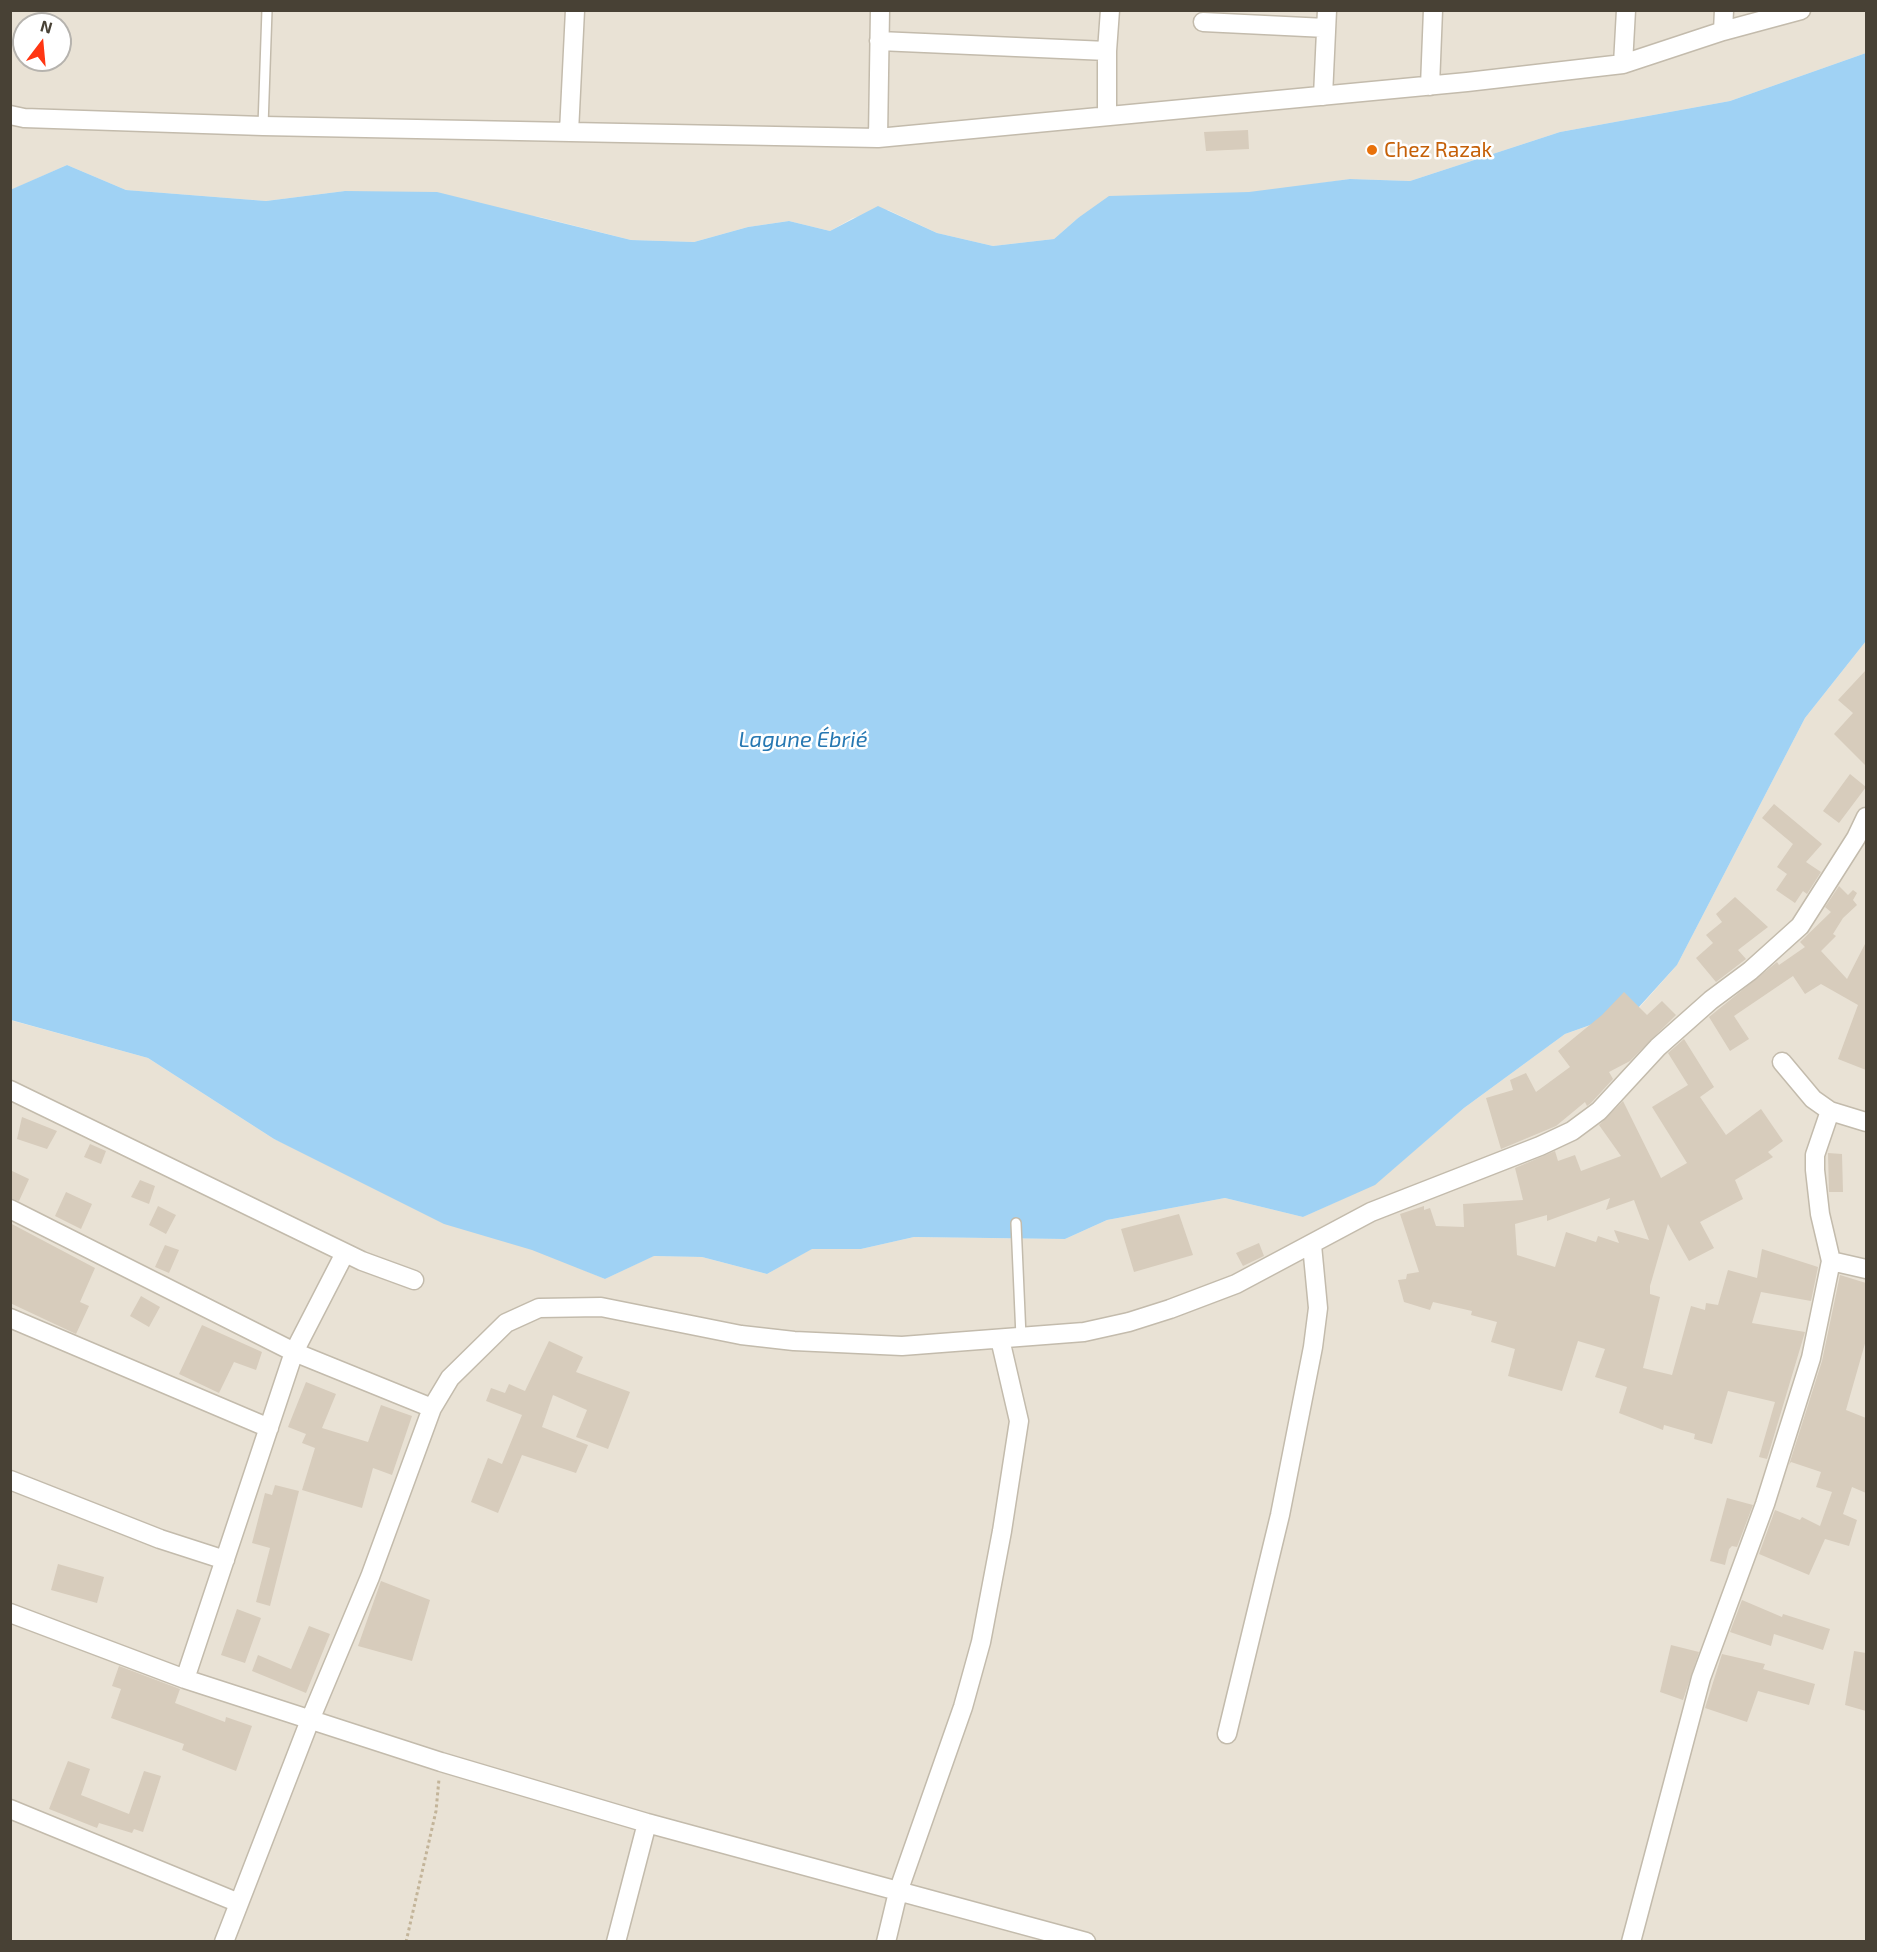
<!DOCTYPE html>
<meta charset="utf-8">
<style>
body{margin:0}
#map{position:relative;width:1877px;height:1952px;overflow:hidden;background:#f4f0e7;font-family:"Exo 2",sans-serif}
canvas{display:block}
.frame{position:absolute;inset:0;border:12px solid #484135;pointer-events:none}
.north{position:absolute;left:12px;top:12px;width:60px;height:60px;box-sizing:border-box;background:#fff;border:2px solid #b6b3ae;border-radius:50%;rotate:16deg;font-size:16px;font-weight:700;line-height:24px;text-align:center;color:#484135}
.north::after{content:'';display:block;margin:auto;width:21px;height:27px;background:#ff3613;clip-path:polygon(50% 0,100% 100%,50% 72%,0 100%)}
</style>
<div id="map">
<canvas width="1877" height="1952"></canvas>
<div class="frame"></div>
<div class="north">N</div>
</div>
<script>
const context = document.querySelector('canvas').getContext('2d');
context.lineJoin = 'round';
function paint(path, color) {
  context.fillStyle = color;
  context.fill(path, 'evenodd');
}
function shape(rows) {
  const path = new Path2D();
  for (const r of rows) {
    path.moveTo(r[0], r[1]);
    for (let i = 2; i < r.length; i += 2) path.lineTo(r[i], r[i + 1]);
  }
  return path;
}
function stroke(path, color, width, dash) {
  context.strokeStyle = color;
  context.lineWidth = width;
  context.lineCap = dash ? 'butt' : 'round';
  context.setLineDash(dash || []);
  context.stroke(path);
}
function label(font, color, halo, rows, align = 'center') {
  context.font = font + ' "Exo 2",sans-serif';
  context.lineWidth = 5;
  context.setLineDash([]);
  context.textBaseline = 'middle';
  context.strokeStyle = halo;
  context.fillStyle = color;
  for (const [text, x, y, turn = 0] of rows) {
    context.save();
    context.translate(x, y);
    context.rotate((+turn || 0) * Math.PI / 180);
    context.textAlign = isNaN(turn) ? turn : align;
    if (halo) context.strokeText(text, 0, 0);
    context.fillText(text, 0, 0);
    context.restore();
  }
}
const residential = shape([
 [11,11,1866,11,1866,53,1730,101,1560,132,1410,181,1350,179,1078,218,1054,239,993,246,937,233,888,210,853,218,830,231,789,221,748,227,694,242,631,240,540,217,345,191,266,201,126,190,67,165,11,190],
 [24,24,60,24,60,60,24,60],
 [1866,641,1866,1941,11,1941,10,1020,148,1058,274,1139,605,1279,653,1256,702,1257,767,1274,811,1249,861,1249,914,1237,1065,1239,1107,1220,1225,1198,1303,1217,1375,1184,1464,1108,1565,1034,1639,1008,1677,965,1805,718]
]);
const water = shape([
 [1866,53,1866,641,1805,718,1677,965,1638,1008,1565,1034,1464,1108,1375,1185,1303,1217,1225,1198,1107,1220,1065,1239,914,1237,861,1249,812,1249,767,1274,702,1257,654,1256,605,1279,532,1250,444,1224,274,1139,148,1058,11,1020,10,190,67,165,126,190,266,201,345,191,437,192,631,240,694,242,748,227,789,221,830,231,878,206,937,233,993,246,1054,239,1078,218,1109,196,1249,192,1350,179,1410,181,1560,132,1730,101]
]);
const building = shape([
 [1248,130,1249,149,1206,151,1204,132],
 [1866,670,1866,766,1834,734,1853,713,1838,700],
 [1850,774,1866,787,1839,823,1823,811],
 [1774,804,1822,844,1806,862,1821,872,1807,894,1803,891,1795,903,1776,890,1787,874,1777,867,1793,844,1762,818],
 [1839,886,1848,895,1853,890,1857,893,1853,900,1857,905,1843,918,1833,934,1836,936,1821,951,1847,979,1866,942,1866,1070,1838,1059,1858,1005,1821,984,1805,994,1793,976,1734,1016,1749,1039,1730,1051,1709,1017,1777,962,1779,965,1805,947,1800,942,1831,912,1825,907],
 [1735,897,1768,927,1738,950,1746,959,1716,982,1696,958,1713,943,1706,935,1722,922,1716,914],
 [1624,992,1647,1015,1662,1001,1676,1015,1630,1061,1609,1072,1613,1079,1591,1103,1587,1106,1585,1102,1556,1126,1501,1149,1486,1098,1513,1090,1510,1080,1526,1073,1536,1092,1570,1067,1558,1051,1602,1015],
 [1684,1039,1714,1087,1700,1097,1726,1135,1761,1109,1783,1141,1768,1152,1773,1157,1735,1180,1743,1199,1700,1222,1714,1248,1689,1261,1668,1224,1650,1286,1650,1294,1660,1297,1643,1368,1672,1375,1691,1306,1705,1310,1706,1303,1718,1305,1728,1270,1757,1278,1762,1249,1818,1267,1811,1301,1761,1292,1752,1323,1805,1332,1767,1459,1759,1457,1775,1402,1728,1391,1712,1444,1694,1439,1695,1434,1664,1425,1663,1430,1619,1413,1627,1387,1595,1377,1605,1349,1578,1341,1562,1391,1508,1376,1515,1349,1491,1342,1497,1322,1471,1315,1472,1311,1433,1302,1430,1310,1404,1302,1398,1280,1406,1279,1407,1274,1419,1272,1400,1214,1424,1206,1424,1210,1430,1208,1436,1226,1464,1227,1463,1204,1523,1200,1515,1168,1555,1151,1558,1161,1575,1155,1581,1171,1621,1156,1599,1125,1623,1101,1661,1178,1687,1163,1652,1107,1688,1085,1668,1053],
 [1610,1198,1606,1210,1634,1200,1649,1240,1614,1230,1619,1243,1598,1236,1596,1242,1566,1232,1555,1267,1517,1255,1515,1224,1547,1215,1547,1221],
 [22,1117,57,1131,47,1149,17,1139],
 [90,1144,106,1151,101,1164,84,1157],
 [1828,1153,1842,1154,1843,1192,1829,1192],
 [10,1170,29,1179,19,1201,10,1198],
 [140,1180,155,1186,149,1204,131,1197],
 [66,1192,92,1204,81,1229,55,1216],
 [158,1206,176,1215,166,1234,149,1225],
 [1179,1214,1193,1255,1134,1272,1121,1229],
 [10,1223,95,1268,80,1302,89,1306,76,1334,10,1303],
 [1259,1243,1264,1256,1243,1266,1236,1253],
 [165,1245,179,1250,169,1273,155,1267],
 [1840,1275,1866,1283,1866,1340,1846,1410,1866,1418,1866,1493,1852,1487,1843,1514,1857,1520,1849,1546,1825,1539,1809,1575,1759,1554,1775,1510,1800,1520,1802,1517,1820,1526,1832,1492,1816,1487,1821,1472,1791,1462,1789,1465,1822,1361],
 [141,1296,160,1307,149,1327,130,1316],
 [202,1325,262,1352,256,1370,234,1362,219,1393,179,1374],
 [549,1341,583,1357,576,1372,630,1392,608,1449,576,1437,587,1410,553,1395,542,1427,588,1445,576,1473,522,1455,498,1513,471,1502,488,1458,502,1464,522,1415,486,1401,491,1388,505,1393,509,1384,525,1391],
 [306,1382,336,1394,322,1428,368,1442,381,1405,412,1416,392,1475,373,1468,362,1508,302,1490,315,1448,302,1443,306,1434,288,1427],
 [275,1485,299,1491,270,1606,256,1602,270,1548,252,1543,265,1493,272,1495],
 [1727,1498,1753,1505,1737,1547,1732,1546,1729,1549,1725,1565,1710,1561],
 [58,1564,104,1577,97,1603,51,1590],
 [381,1581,430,1600,412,1661,358,1646],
 [1742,1600,1782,1617,1783,1614,1830,1629,1823,1650,1774,1634,1771,1646,1730,1632],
 [237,1609,261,1618,245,1663,221,1655],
 [309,1626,330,1634,306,1693,252,1671,258,1655,291,1669],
 [1671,1645,1699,1652,1683,1700,1660,1692],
 [1854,1651,1866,1653,1866,1711,1845,1705],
 [1722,1654,1765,1664,1763,1669,1815,1684,1809,1705,1758,1691,1747,1722,1705,1708],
 [119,1666,180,1689,175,1703,225,1722,226,1717,252,1726,236,1771,182,1750,184,1744,111,1718,121,1689,112,1686],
 [68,1761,90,1769,81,1795,129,1814,144,1771,161,1776,143,1832,134,1829,132,1833,99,1823,97,1828,49,1809]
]);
const path = shape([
 [406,1942,436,1811,439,1779]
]);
const service = shape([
 [263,126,267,10],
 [1016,1223,1021,1337]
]);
const minor = shape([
 [1203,22,1326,28],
 [1723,31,1724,10],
 [879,41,1107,51,1107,116],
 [1107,51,1110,10],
 [1623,64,1626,10],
 [1430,86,1433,10],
 [1323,96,1327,10],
 [10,115,24,118,263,126,878,138,1467,82,1623,64,1723,31,1801,10],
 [569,132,575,10],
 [878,138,880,10],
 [1782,1062,1813,1099,1830,1111,1866,1122],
 [10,1090,362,1261,414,1280],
 [1830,1111,1815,1155,1815,1170,1820,1214,1831,1261],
 [10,1209,294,1352,432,1408],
 [10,1318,269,1428],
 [10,1480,160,1539,225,1560],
 [10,1613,185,1679,441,1762,647,1823,1086,1942],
 [185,1679,294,1352,345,1253],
 [1227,1734,1280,1515,1313,1347,1318,1308,1312,1245],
 [10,1809,239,1903],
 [224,1942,310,1720,370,1577,432,1408,450,1378,506,1323,539,1308,601,1307,741,1335,794,1341,902,1346,1084,1332,1129,1322,1170,1309,1236,1284,1371,1212,1540,1146,1572,1131,1599,1111,1658,1047,1711,1000,1750,971,1800,926,1856,838,1866,817],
 [616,1942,647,1823],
 [886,1942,898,1892,963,1707,981,1642,1002,1531,1019,1421,1000,1339],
 [1631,1942,1701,1678,1765,1504,1811,1358,1831,1261,1866,1269]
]);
const markers = [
 [1372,150,6,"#e8710a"]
];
const foodNames = [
 ["Chez Razak",1384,150]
];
const waterNames = [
 ["Lagune Ébrié",803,740]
];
paint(residential, '#e9e2d5');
paint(water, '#a0d2f4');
paint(building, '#d7ccbc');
stroke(service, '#c3bbac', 12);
stroke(minor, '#c3bbac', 21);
stroke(path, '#c3b499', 3, [3, 3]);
stroke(service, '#fff', 9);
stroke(minor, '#fff', 18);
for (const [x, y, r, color] of markers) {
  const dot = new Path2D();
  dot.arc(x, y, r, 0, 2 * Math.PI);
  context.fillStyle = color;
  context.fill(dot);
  stroke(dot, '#fff', 2);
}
label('21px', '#c56008', '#fff', foodNames, 'left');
label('italic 22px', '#2778b2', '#fff', waterNames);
</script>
